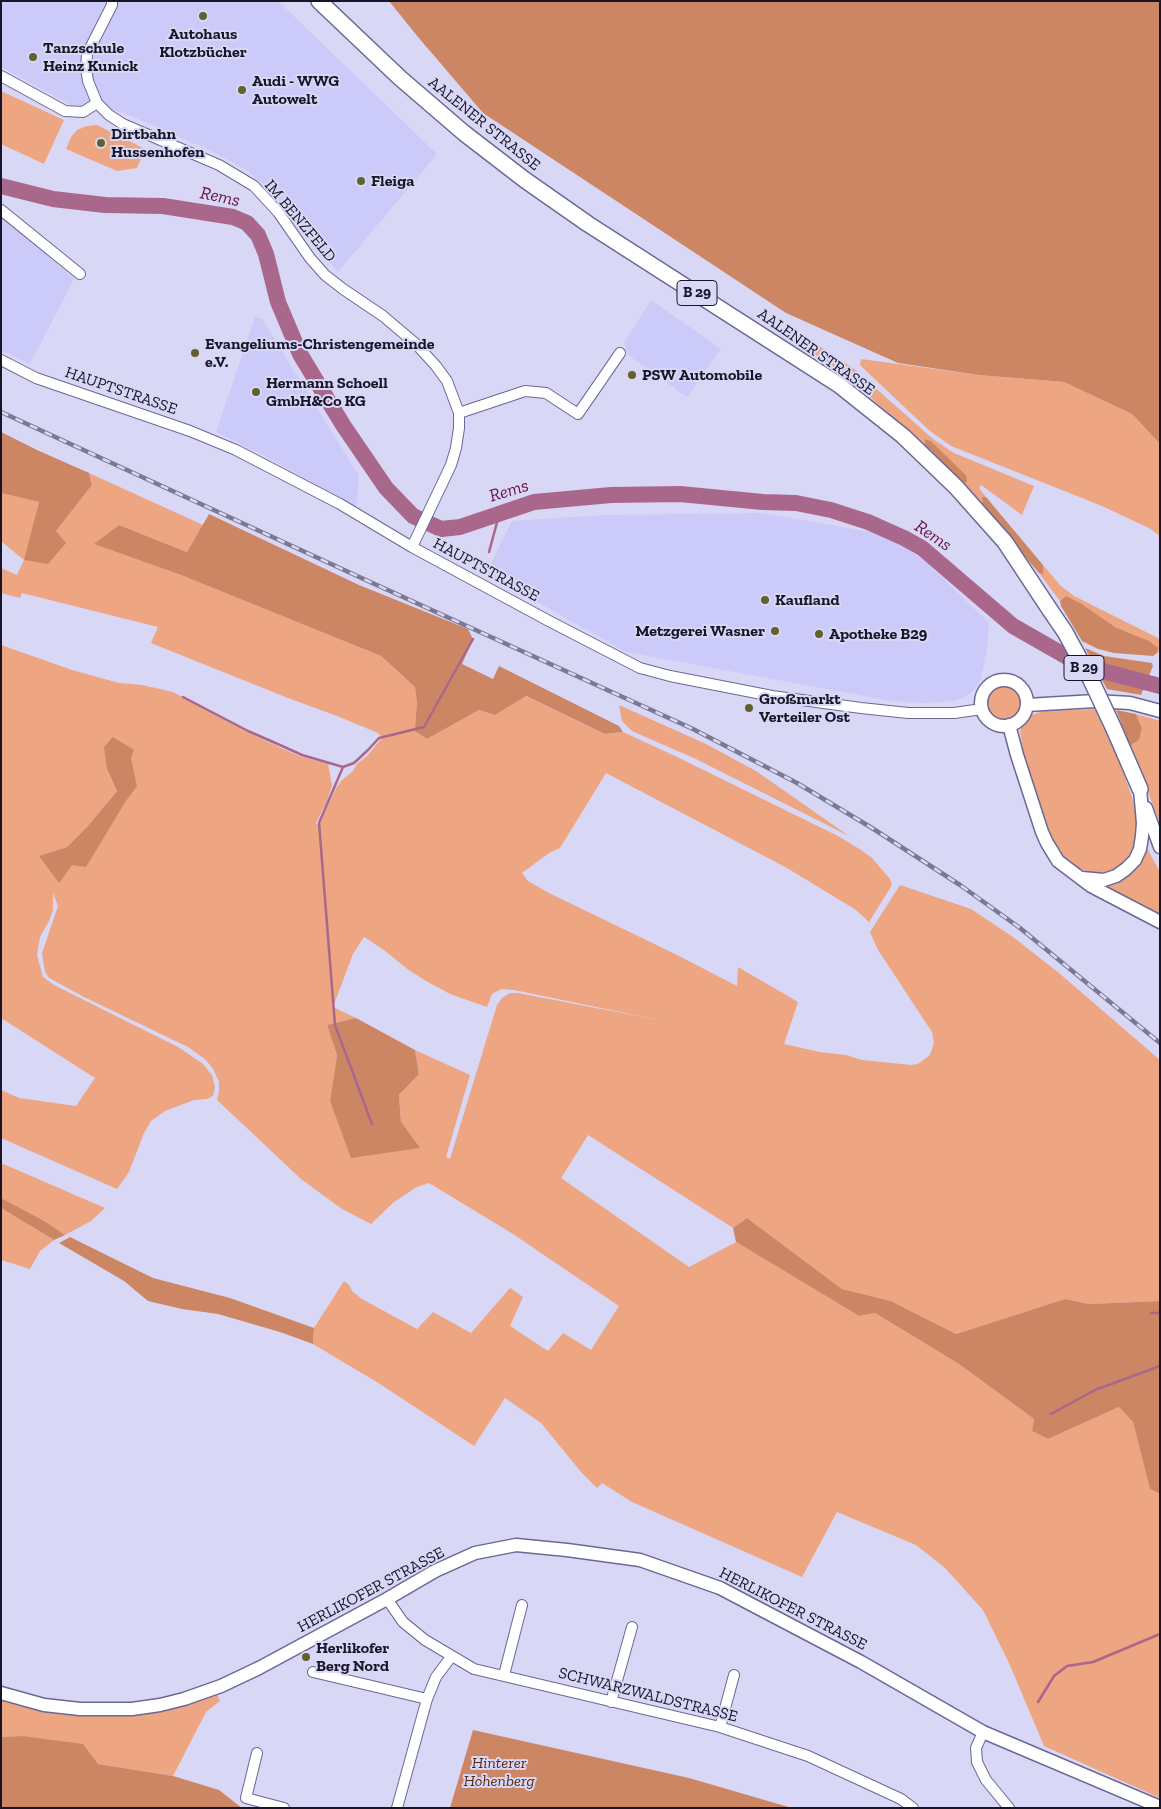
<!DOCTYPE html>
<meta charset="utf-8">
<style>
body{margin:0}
#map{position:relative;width:1161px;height:1809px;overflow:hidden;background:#d8d7f6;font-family:"Zilla Slab",serif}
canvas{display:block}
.frame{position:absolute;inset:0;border:2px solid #171527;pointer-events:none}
</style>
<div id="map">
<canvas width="1161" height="1809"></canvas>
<div class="frame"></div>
</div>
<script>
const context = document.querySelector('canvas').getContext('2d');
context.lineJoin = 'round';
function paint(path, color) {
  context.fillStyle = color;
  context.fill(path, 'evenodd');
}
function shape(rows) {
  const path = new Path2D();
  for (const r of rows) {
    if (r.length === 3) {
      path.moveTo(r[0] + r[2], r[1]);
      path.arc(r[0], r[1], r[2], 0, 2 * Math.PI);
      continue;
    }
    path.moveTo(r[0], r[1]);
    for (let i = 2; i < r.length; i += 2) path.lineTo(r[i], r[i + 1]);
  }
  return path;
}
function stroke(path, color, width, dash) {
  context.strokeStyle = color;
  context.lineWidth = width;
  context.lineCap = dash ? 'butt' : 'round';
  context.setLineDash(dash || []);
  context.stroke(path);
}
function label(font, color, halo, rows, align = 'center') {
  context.font = font + ' "Zilla Slab",serif';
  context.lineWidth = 4;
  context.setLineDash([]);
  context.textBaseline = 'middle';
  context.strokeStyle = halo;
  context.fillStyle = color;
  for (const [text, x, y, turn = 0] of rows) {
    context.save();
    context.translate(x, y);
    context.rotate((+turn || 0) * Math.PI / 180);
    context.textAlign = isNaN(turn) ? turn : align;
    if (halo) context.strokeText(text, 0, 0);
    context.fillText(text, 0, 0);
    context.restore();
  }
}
const built = shape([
 [1,1,278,1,437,154,338,272,274,194,245,169,209,150,124,113,69,104,1,67],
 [1,216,74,279,30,364,1,350],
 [651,300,721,349,687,397,628,355,624,343],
 [255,317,262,319,358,474,359,481,356,507,261,454,216,432],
 [763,513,869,532,901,545,925,561,989,623,987,647,981,678,976,688,967,696,955,701,920,703,892,701,626,652,486,573,512,521,606,515]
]);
const green = shape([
 [1,91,64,120,44,164,1,144],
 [97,125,145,149,137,168,117,171,66,149,71,137,77,130,87,126],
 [790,331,805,337,853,368,933,439,954,453,1034,486,1022,515,981,485,979,488,986,497,982,497,983,507,963,483,966,475,931,441,925,439,925,446,851,380,799,344],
 [861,359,979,375,1064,382,1132,414,1160,444,1160,536,1149,528,1102,506,951,446,930,431,899,402,860,365],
 [89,473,203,525,187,552,119,525,95,544,181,575,381,656,415,687,417,703,427,739,479,710,495,715,525,696,605,734,623,732,675,756,838,836,861,850,872,858,890,879,892,885,869,922,856,910,787,868,606,773,560,848,549,853,522,873,528,881,549,893,675,954,737,986,738,967,798,1002,784,1044,820,1052,846,1055,862,1060,911,1065,918,1064,930,1055,934,1043,932,1032,878,950,870,932,900,885,971,909,1013,937,1059,973,1160,1060,1160,1301,1089,1304,1065,1299,956,1334,891,1301,842,1289,747,1218,733,1228,588,1135,561,1178,689,1267,736,1242,859,1316,875,1313,959,1364,1034,1419,1032,1431,1048,1439,1119,1407,1133,1421,1150,1489,1160,1494,1160,1798,1044,1746,1009,1663,983,1610,945,1568,916,1545,837,1512,802,1577,632,1502,602,1483,597,1488,581,1472,541,1423,505,1398,474,1446,380,1384,313,1344,314,1328,344,1281,349,1285,353,1292,362,1299,417,1329,433,1312,471,1333,510,1288,523,1297,510,1326,548,1351,563,1333,591,1350,619,1306,513,1234,429,1183,417,1187,394,1202,371,1224,342,1209,301,1179,217,1100,219,1092,219,1082,213,1069,206,1060,188,1047,84,997,49,978,45,972,42,953,58,906,53,893,53,910,49,921,40,937,37,955,43,977,54,985,178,1047,203,1064,212,1075,215,1087,213,1096,207,1099,194,1100,165,1111,151,1121,144,1133,129,1172,117,1189,1,1138,1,1090,19,1098,76,1106,95,1078,1,1018,1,645,72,670,119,683,142,685,173,692,251,734,299,756,328,764,332,785,327,801,316,823,319,826,336,788,342,780,353,771,357,764,367,756,382,738,378,733,337,716,288,698,151,643,158,627,22,593,20,598,1,593,1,568,17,575,24,560,1,541,1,493,39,502,25,560,56,531,92,485],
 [131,758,136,787,124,804,72,865,40,856,67,847,87,827,117,791,107,769],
 [364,937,384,950,410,971,428,982,450,994,487,1007,492,994,501,989,514,990,664,1021,518,993,510,993,502,998,497,1005,450,1159,446,1157,470,1075,415,1050,419,1074,399,1095,401,1122,330,1101,337,1055,327,1025,356,1018,333,1007,353,954],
 [1043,565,1061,586,1074,596,1160,639,1160,651,1157,653,1157,648,1135,635,1115,627,1066,596,1060,601,1039,573,1043,574],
 [1004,703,17],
 [619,705,706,744,756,771,849,836,696,759,632,731,622,721],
 [1098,709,1111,737,1136,809,1139,838,1129,859,1118,868,1107,872,1096,873,1083,870,1071,864,1061,854,1052,839,1024,756,1020,731,1023,724,1028,717,1037,713,1046,711],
 [1136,714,1160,721,1160,823,1130,746,1139,740,1142,730],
 [1144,843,1160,872,1160,917,1103,889,1107,881],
 [1,1163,105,1208,91,1221,65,1235,1,1198],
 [1,1208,54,1240,40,1251,30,1269,1,1260],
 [217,1694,220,1701,206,1712,173,1776,98,1764,22,1736,1,1737,1,1700,35,1708,78,1715,123,1716,159,1711]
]);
const forest = shape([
 [389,1,1160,1,1160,444,1132,414,1064,382,979,375,898,363,786,313,483,113,418,37],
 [1,432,37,450,89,473,92,485,56,531,66,543,48,564,24,560,39,502,1,493],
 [925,439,931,441,966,475,967,482,963,483,925,446],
 [982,497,986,497,1043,565,1043,574,1039,573,983,507],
 [209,514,359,585,468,629,473,639,462,664,493,679,499,666,619,726,623,732,605,734,526,696,495,715,479,710,427,739,415,731,417,703,415,687,381,656,181,575,94,544,119,525,187,552],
 [1066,596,1080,603,1115,627,1149,641,1158,648,1157,653,1153,656,1114,653,1098,649,1082,641,1061,606,1060,601],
 [1085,648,1104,656,1152,663,1153,666,1141,695,1107,689],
 [1116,710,1136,714,1142,729,1139,740,1130,746],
 [113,737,134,750,131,758,137,786,124,804,86,867,72,865,59,883,39,856,67,847,87,827,117,791,107,769,104,747],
 [356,1018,415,1050,419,1074,399,1095,401,1122,420,1148,351,1158,330,1101,337,1055,327,1025],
 [1,1198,44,1221,65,1235,54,1240,1,1208],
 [747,1218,842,1289,891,1301,956,1334,1065,1299,1089,1304,1160,1301,1160,1494,1150,1489,1133,1422,1119,1407,1048,1439,1032,1431,1034,1419,959,1364,875,1313,859,1316,736,1242,733,1228],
 [70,1237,153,1278,230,1298,314,1328,313,1344,280,1332,218,1314,182,1309,148,1301,124,1281,59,1243],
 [473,1730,689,1778,792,1808,450,1808],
 [22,1736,83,1744,98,1764,173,1776,219,1790,242,1808,1,1808,1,1737]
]);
const stream = shape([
 [489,552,499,515],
 [183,697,248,731,280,745,302,755,343,767],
 [372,1124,335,1025,319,823,343,767,354,763,368,750,379,738,424,727,473,639],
 [1151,1313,1160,1313],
 [1051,1414,1095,1390,1160,1366],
 [1038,1702,1054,1676,1067,1666,1093,1662,1160,1634]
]);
const river = shape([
 [1,186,53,199,105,205,163,206,233,217,247,223,258,235,266,254,278,302,300,354,343,425,386,488,413,516,441,529,460,527,534,502,611,495,680,494,763,502,796,503,831,510,868,522,904,538,922,548,1013,626,1083,666,1160,686]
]);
const minor = shape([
 [112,1,112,5,87,54,86,68,88,81,97,103,109,115,123,124,219,165,254,186,278,212,310,258,325,275,343,289,383,316,416,344,436,366,447,381,459,413,459,428,456,448,451,465,412,547],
 [1,76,65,111,83,112,97,103],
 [1,210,80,274],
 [1,360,36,378,190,431,236,450,340,504,412,547,549,621,640,668,670,676,772,696,861,708,908,713,954,713,982,709],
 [459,413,525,391,546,393,578,414,620,353],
 [387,1599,403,1622,425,1640,474,1669,720,1727,808,1756,901,1799,913,1808],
 [313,1672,427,1699],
 [504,1675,522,1605],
 [611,1702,632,1627],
 [720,1727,734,1675],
 [983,1732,976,1748,977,1762,986,1780,1009,1808],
 [257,1753,246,1798,284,1808],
 [397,1808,427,1699,436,1677,451,1657]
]);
const major = shape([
 [1004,703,23],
 [1027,705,1095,701,1130,703,1160,711],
 [1009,725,1017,755,1042,832,1047,843,1058,861,1091,886,1160,922],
 [1146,808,1160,847],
 [1082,878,1104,880,1116,876,1126,869,1135,860,1140,849,1142,836,1143,823,1140,789],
 [1,1693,44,1705,80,1709,132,1709,160,1705,184,1699,221,1686,259,1668,387,1599,435,1571,475,1553,516,1545,567,1550,640,1560,720,1588,861,1662,983,1732,1160,1807]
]);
const highway = shape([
 [319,1,400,78,464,133,525,180,588,224,839,385,903,436,956,487,1005,542,1050,610],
 [1114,729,1140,789]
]);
const rail = shape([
 [1,412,368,581,693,729,797,783,872,828,960,885,1020,928,1160,1043]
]);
const highwayBridge = shape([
 [1050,610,1065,632,1091,680,1114,729]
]);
const markers = [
 [203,16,5,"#62602c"],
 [33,57,5,"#62602c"],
 [242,90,5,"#62602c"],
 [101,143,5,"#62602c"],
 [361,181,5,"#62602c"],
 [195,353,5,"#62602c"],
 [632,375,5,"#62602c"],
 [256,392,5,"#62602c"],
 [765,600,5,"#62602c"],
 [775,631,5,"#62602c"],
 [819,634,5,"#62602c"],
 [749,708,5,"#62602c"],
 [306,1657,5,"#62602c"]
];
const shields = [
 [697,293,40],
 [1084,668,40]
];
const shieldNames = [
 ["B 29",697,293],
 ["B 29",1084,668]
];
const poiNames = [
 ["Autohaus",203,34,"center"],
 ["Klotzbücher",203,52,"center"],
 ["Tanzschule",43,48],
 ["Heinz Kunick",43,66],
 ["Audi - WWG",252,81],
 ["Autowelt",252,99],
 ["Dirtbahn",111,134],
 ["Hussenhofen",111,152],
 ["Fleiga",371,181],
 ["Evangeliums-Christengemeinde",205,344],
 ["e.V.",205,362],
 ["PSW Automobile",642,375],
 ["Hermann Schoell",266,383],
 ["GmbH&Co KG",266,401],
 ["Kaufland",775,600],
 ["Metzgerei Wasner",765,631,"right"],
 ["Apotheke B29",829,634],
 ["Großmarkt",759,699],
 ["Verteiler Ost",759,717],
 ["Herlikofer",316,1648],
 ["Berg Nord",316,1666]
];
const streetNames = [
 ["AALENER STRASSE",484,124,39],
 ["IM BENZFELD",300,221,50],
 ["AALENER STRASSE",816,352,35],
 ["HAUPTSTRASSE",121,391,19],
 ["HAUPTSTRASSE",486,570,28],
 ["HERLIKOFER STRASSE",371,1590,-28],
 ["HERLIKOFER STRASSE",793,1609,27],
 ["SCHWARZWALDSTRASSE",648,1695,14]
];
const parkNames = [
 ["Hinterer",499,1763],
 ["Hohenberg",499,1781]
];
const waterNames = [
 ["Rems",220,197,12],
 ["Rems",509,491,-17],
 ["Rems",933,536,34]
];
paint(built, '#cccaf9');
paint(green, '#eda582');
paint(forest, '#cd8664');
stroke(stream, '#aa678c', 2.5);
stroke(river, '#aa678c', 16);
stroke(minor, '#6a6895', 12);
stroke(major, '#6a6895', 15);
stroke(highway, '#6a6895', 18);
stroke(minor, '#fff', 10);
stroke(major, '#fff', 12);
stroke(highway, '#fff', 15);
stroke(rail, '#7b7992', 4.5);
stroke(rail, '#d8d7f6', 2.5, [8]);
stroke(highwayBridge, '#6a6895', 18, []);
stroke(highwayBridge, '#fff', 15);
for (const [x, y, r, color] of markers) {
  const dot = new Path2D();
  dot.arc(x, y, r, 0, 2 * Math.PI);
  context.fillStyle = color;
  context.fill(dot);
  stroke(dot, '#d8d7f6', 2);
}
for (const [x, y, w] of shields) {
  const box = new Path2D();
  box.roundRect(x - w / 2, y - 12.5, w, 25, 4);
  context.fillStyle = '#d8d7f6';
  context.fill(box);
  stroke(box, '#171527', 1);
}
label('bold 15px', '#171527', null, shieldNames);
label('bold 16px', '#171527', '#d8d7f6', poiNames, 'left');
label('16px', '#171527', '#d8d7f6', streetNames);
label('italic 16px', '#56280f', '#d8d7f6', parkNames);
label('italic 18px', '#661248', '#d8d7f6', waterNames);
</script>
